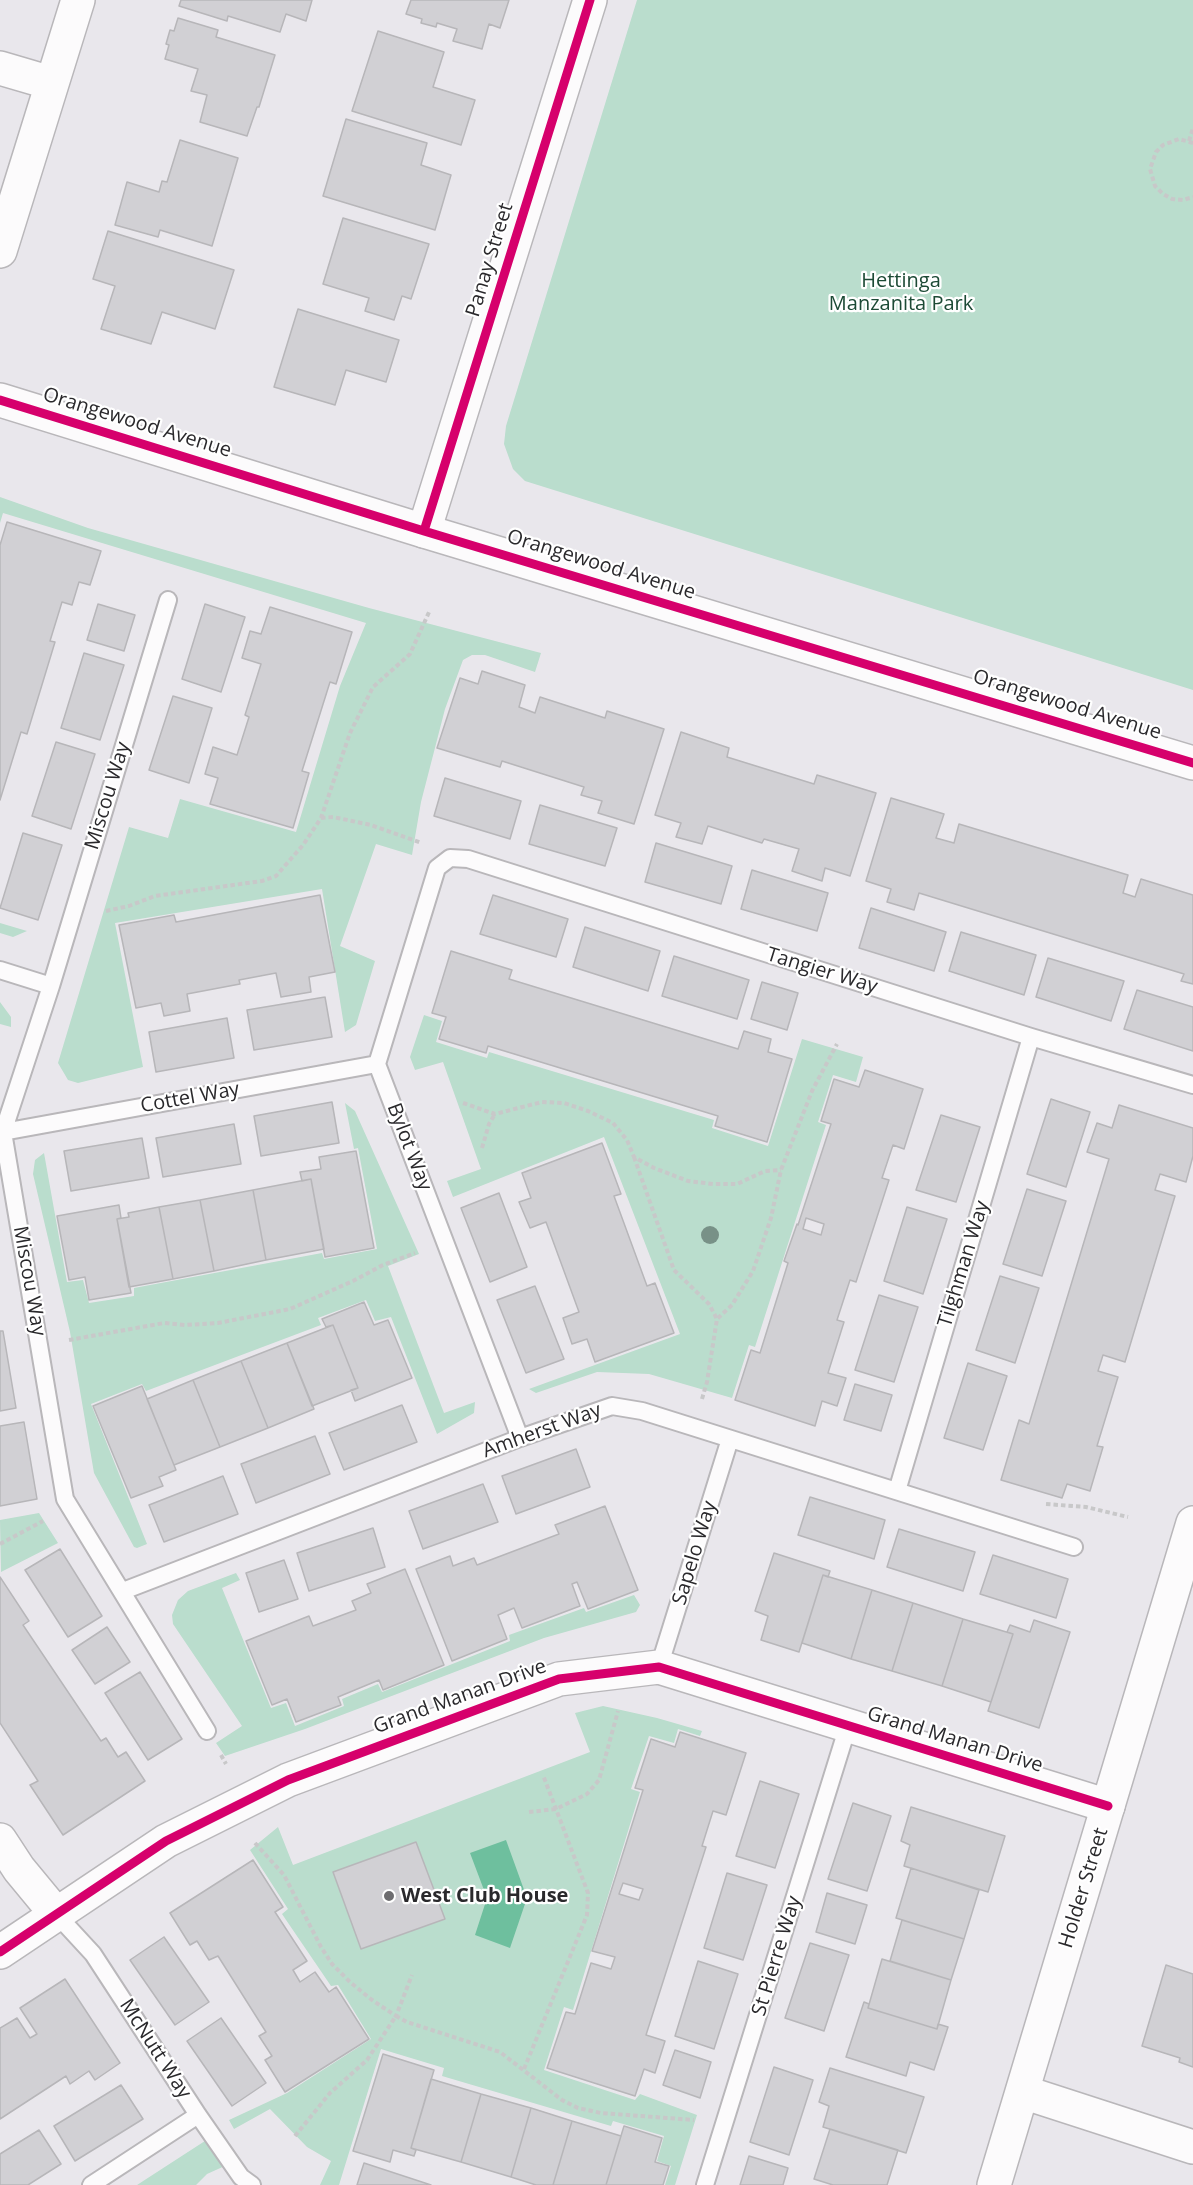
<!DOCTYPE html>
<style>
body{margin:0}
canvas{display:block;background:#e9e7ec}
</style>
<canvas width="1193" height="2185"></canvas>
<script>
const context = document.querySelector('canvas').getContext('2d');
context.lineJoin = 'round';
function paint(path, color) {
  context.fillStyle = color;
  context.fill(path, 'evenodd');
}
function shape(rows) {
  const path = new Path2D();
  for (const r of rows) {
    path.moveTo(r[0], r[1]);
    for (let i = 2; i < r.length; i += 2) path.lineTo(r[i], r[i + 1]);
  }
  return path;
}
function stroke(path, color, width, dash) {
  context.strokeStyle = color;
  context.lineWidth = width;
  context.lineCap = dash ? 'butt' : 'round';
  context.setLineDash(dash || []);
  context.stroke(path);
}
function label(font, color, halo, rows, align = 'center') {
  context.font = font + ' "Open Sans",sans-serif';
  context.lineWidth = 4.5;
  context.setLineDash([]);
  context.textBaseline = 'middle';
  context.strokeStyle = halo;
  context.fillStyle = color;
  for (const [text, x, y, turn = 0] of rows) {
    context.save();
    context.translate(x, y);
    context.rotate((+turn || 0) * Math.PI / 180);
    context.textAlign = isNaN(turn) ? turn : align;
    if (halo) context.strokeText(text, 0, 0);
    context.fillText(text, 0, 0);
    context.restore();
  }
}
const green = shape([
 [637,0,1193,0,1193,690,525,481,513,469,504,444,506,426],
 [0,497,88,528,369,608,541,653,535,672,485,655,472,655,463,660,445,709,421,802,412,855,376,844,340,946,375,961,356,1025,345,1032,322,889,115,923,143,1067,78,1083,68,1080,58,1063,129,827,168,838,180,799,296,832,340,686,366,623,3,513,0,523],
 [0,923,27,931,13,937,0,933],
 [0,1002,11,1017,11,1027,0,1024],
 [424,1015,442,1021,436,1042,487,1058,489,1052,714,1120,712,1128,768,1146,802,1039,863,1057,856,1082,833,1075,818,1122,826,1125,755,1347,749,1345,732,1398,649,1374,597,1372,536,1393,529,1389,680,1334,604,1137,453,1197,447,1181,481,1169,443,1062,415,1070,410,1057],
 [345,1103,355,1111,419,1254,388,1266,444,1413,475,1402,474,1413,437,1434,391,1317,375,1321,366,1300,318,1318,321,1325,146,1391,142,1384,91,1404,147,1544,137,1548,134,1547,94,1473,70,1332,33,1174,35,1160,44,1153,67,1282,83,1280,89,1303,134,1296,134,1288,322,1253,324,1259,377,1249,358,1148,354,1149],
 [39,1513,58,1543,1,1572,0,1520],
 [236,1573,240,1580,222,1588,271,1708,286,1703,295,1726,344,1706,342,1699,378,1684,382,1692,510,1641,509,1635,584,1608,586,1612,634,1595,640,1605,636,1612,544,1638,305,1729,225,1756,216,1743,242,1726,173,1624,172,1615,178,1600,188,1591],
 [603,1706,657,1718,702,1731,700,1736,678,1729,674,1743,649,1736,631,1789,640,1792,573,2010,564,2007,544,2070,635,2100,640,2094,697,2115,675,2185,665,2185,671,2166,657,2161,664,2136,613,2121,611,2126,442,2076,444,2068,381,2049,339,2185,320,2185,331,2161,307,2147,270,2109,234,2129,229,2120,287,2093,371,2039,338,1985,331,1986,282,1914,288,1909,250,1850,278,1827,293,1865,590,1752,575,1713],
 [208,2139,227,2165,207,2174,196,2185,137,2185]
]);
const water = shape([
 [506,1840,527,1898,510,1948,475,1935,487,1898,470,1853]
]);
const building = shape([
 [181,0,312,0,306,21,286,14,280,32,228,16,227,21,179,6,181,0],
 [411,0,509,0,500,28,489,24,482,49,453,41,457,29,437,23,436,27,421,23,422,19,406,14,411,0],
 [178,18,218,30,216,37,275,55,259,107,257,107,247,136,200,122,207,95,191,91,198,69,165,59,169,45,166,44,170,30,174,31,178,18],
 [378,31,444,52,433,87,475,100,461,145,352,111,378,31],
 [346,119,427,143,421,165,451,175,435,230,323,196,346,119],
 [180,140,238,158,212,246,160,230,158,237,115,225,127,182,159,192,162,181,167,182,180,140],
 [343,218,429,244,411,299,402,296,394,320,365,311,369,298,323,284,343,218],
 [108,231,234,270,215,329,162,312,151,344,101,329,115,286,93,279,108,231],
 [298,309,399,340,386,382,346,370,335,405,274,387,298,309],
 [7,522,101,551,90,585,79,582,72,605,62,602,50,641,55,642,27,734,21,732,0,800,0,545,7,522],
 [98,604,135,615,124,651,87,640,98,604],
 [205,604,245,617,221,692,182,679,205,604],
 [270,607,352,632,336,684,330,682,302,771,309,773,293,828,210,804,218,778,205,774,213,747,237,755,249,717,245,715,261,664,242,658,250,631,261,634,270,607],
 [84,653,124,665,100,740,61,728,84,653],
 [482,671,525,685,519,707,535,713,540,697,605,718,607,711,664,729,634,824,598,813,602,801,581,795,584,787,502,761,500,767,437,748,460,678,478,684,482,671],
 [173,696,212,708,189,783,149,770,173,696],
 [681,732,729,748,727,757,814,784,817,775,876,793,850,876,825,868,822,881,792,871,799,849,764,839,762,843,708,826,702,844,676,837,681,823,655,815,681,732],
 [56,742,95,754,71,829,32,816,56,742],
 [445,778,521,801,510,839,434,816,445,778],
 [891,798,944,814,936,838,954,843,959,824,1128,875,1123,893,1135,897,1141,879,1193,895,1193,984,1181,981,1184,974,919,893,914,910,887,902,891,889,866,881,891,798],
 [540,805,617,828,605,866,529,844,540,805],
 [23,833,62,845,38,920,0,908,23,833],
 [656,843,732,866,721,904,645,882,656,843],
 [752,870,828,893,817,931,741,909,752,870],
 [320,895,335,972,309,977,311,992,281,997,276,973,239,980,240,984,187,994,190,1011,164,1016,161,1003,136,1008,119,925,174,915,176,922,320,895],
 [493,895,568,919,556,957,480,934,493,895],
 [871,908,946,932,934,971,859,948,871,908],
 [585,927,660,951,648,991,573,967,585,927],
 [961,932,1036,955,1024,995,949,971,961,932],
 [451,951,512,970,509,979,738,1049,744,1031,771,1039,768,1052,792,1059,767,1142,715,1126,718,1116,488,1046,486,1053,439,1039,446,1017,432,1013,451,951],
 [674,956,749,980,737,1019,662,996,674,956],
 [1048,958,1124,981,1111,1021,1036,997,1048,958],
 [762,982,798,993,787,1030,751,1019,762,982],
 [1137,990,1193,1007,1193,1051,1124,1029,1137,990],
 [325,997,332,1037,254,1050,247,1010,325,997],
 [227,1018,234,1058,156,1072,149,1032,227,1018],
 [865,1070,923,1089,904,1149,893,1145,882,1178,889,1180,856,1282,850,1280,837,1320,844,1322,828,1373,846,1378,837,1406,822,1401,815,1426,735,1400,751,1350,760,1353,788,1263,784,1261,797,1224,798,1225,831,1124,821,1121,834,1079,859,1087,865,1070],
 [806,1218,824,1224,821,1235,803,1229,806,1218],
 [1051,1099,1090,1112,1066,1187,1027,1174,1051,1099],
 [332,1102,339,1143,261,1156,254,1116,332,1102],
 [1119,1105,1193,1128,1193,1156,1186,1182,1160,1174,1155,1190,1175,1196,1125,1362,1103,1355,1098,1371,1118,1377,1097,1446,1103,1447,1090,1491,1067,1484,1062,1498,1001,1480,1019,1420,1029,1424,1109,1159,1087,1152,1097,1123,1112,1128,1119,1105],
 [941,1115,980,1127,956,1202,916,1190,941,1115],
 [234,1124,241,1164,163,1177,156,1138,234,1124],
 [142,1138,149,1178,71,1191,64,1151,142,1138],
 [602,1143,621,1194,614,1196,647,1286,655,1283,674,1333,595,1362,587,1339,572,1344,563,1318,579,1312,546,1222,530,1228,519,1202,531,1198,522,1173,602,1143],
 [356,1151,374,1248,325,1257,311,1179,302,1181,300,1172,321,1169,319,1157,356,1151],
 [311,1179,324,1249,266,1260,253,1190,311,1179],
 [1027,1189,1066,1201,1042,1276,1003,1264,1027,1189],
 [253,1190,266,1260,214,1271,200,1200,253,1190],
 [499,1193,527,1267,490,1282,461,1208,499,1193],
 [200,1200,214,1271,173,1279,159,1207,200,1200],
 [119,1205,121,1218,117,1219,131,1293,89,1300,85,1277,69,1280,57,1216,119,1205],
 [159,1207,173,1279,129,1287,117,1219,129,1217,128,1213,159,1207],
 [907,1207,947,1219,923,1294,884,1281,907,1207],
 [1000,1276,1039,1288,1015,1363,976,1350,1000,1276],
 [535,1286,564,1359,526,1373,497,1300,535,1286],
 [879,1295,918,1307,894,1382,855,1370,879,1295],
 [364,1302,374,1325,388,1320,412,1378,355,1401,351,1390,358,1388,333,1325,326,1327,322,1319,364,1302],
 [333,1325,358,1388,312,1406,287,1343,333,1325],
 [0,1331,3,1331,16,1408,0,1411,0,1331],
 [287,1343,314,1409,268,1428,241,1361,287,1343],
 [241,1361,268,1428,220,1447,193,1380,241,1361],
 [968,1363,1007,1376,983,1450,944,1438,968,1363],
 [193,1380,220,1447,174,1465,147,1399,193,1380],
 [855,1384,892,1395,881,1431,844,1420,855,1384],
 [142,1386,176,1470,159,1477,163,1486,131,1498,93,1406,142,1386],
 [402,1405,417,1442,344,1470,329,1433,402,1405],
 [24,1422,37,1499,0,1506,0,1426,24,1422],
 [315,1436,330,1474,256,1503,241,1464,315,1436],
 [576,1449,590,1487,516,1514,502,1476,576,1449],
 [223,1476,238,1514,164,1542,149,1505,223,1476],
 [483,1484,498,1522,423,1549,409,1511,483,1484],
 [810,1497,885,1520,874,1559,798,1535,810,1497],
 [605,1506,638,1590,588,1609,577,1582,572,1584,580,1606,522,1628,514,1608,498,1615,507,1639,452,1661,416,1569,450,1556,453,1566,474,1558,477,1565,559,1534,555,1525,605,1506],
 [373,1528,385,1567,309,1591,297,1553,373,1528],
 [899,1529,975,1552,963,1591,887,1567,899,1529],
 [60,1549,102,1616,68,1637,25,1570,60,1549],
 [774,1553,830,1571,828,1577,823,1575,799,1652,761,1640,768,1616,755,1611,774,1553],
 [993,1555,1068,1579,1056,1618,980,1594,993,1555],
 [284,1560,298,1599,259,1612,246,1573,284,1560],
 [405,1569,444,1665,383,1690,379,1680,338,1697,341,1705,296,1722,287,1699,272,1705,246,1641,309,1616,313,1626,356,1610,352,1601,371,1593,367,1584,405,1569],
 [823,1575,872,1590,851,1659,802,1643,823,1575],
 [0,1577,29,1621,23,1625,101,1741,106,1738,118,1757,126,1752,145,1781,63,1835,30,1785,38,1781,0,1723,0,1577],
 [872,1590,913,1603,892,1671,851,1659,872,1590],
 [913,1603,963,1619,942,1686,892,1671,913,1603],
 [963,1619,1013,1634,991,1702,942,1686,963,1619],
 [1034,1620,1070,1632,1039,1728,988,1711,1013,1634,1007,1632,1010,1625,1030,1632,1034,1620],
 [107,1627,130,1662,95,1684,72,1650,107,1627],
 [140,1672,182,1739,148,1760,105,1693,140,1672],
 [680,1732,746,1753,726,1815,713,1811,702,1846,706,1847,646,2035,665,2041,655,2073,644,2069,635,2096,547,2068,566,2012,575,2014,591,1963,611,1969,615,1957,592,1951,643,1790,635,1788,651,1739,675,1747,680,1732],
 [623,1883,643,1889,639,1900,619,1894,623,1883],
 [760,1781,799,1794,775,1868,736,1856,760,1781],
 [853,1803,891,1816,867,1891,828,1879,853,1803],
 [911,1807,1005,1836,988,1892,904,1866,910,1845,901,1841,911,1807],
 [416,1842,445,1919,361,1949,333,1872,416,1842],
 [253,1860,283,1907,275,1912,307,1961,293,1970,300,1982,315,1972,329,1992,336,1987,369,2039,285,2092,265,2060,272,2056,259,2036,266,2032,218,1956,209,1960,197,1941,190,1945,170,1913,253,1860],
 [911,1868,979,1890,964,1939,896,1918,911,1868],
 [727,1873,767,1885,743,1960,704,1948,727,1873],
 [827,1893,867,1905,855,1944,816,1932,827,1893],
 [902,1920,964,1939,951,1980,890,1961,902,1920],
 [164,1937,209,2002,175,2025,130,1960,164,1937],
 [810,1943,849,1955,824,2031,785,2018,810,1943],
 [882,1959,951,1980,937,2029,868,2008,882,1959],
 [698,1961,738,1974,714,2049,675,2036,698,1961],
 [1166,1965,1193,1974,1193,2067,1179,2062,1180,2058,1142,2046,1166,1965],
 [65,1979,120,2063,95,2080,89,2071,70,2084,66,2076,0,2119,0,2028,17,2018,30,2038,37,2034,20,2008,65,1979],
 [864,2002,869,2004,868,2008,937,2029,938,2024,948,2027,934,2070,910,2062,906,2076,846,2057,864,2002],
 [221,2018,266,2083,232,2106,187,2041,221,2018],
 [675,2050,711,2062,700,2098,663,2085,675,2050],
 [383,2054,434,2070,411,2148,416,2150,414,2156,393,2150,390,2162,353,2151,383,2054],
 [774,2067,813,2080,789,2155,750,2142,774,2067],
 [830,2068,924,2097,906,2153,823,2127,829,2106,819,2102,830,2068],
 [431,2079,481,2094,461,2162,411,2148,431,2079],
 [121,2085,143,2119,75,2161,54,2126,121,2085],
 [481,2094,531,2108,511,2177,461,2162,481,2094],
 [531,2108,572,2121,553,2185,536,2185,511,2177,531,2108],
 [572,2121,621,2136,606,2185,553,2185,572,2121],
 [624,2126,662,2138,655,2162,669,2166,663,2185,606,2185,624,2126],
 [830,2129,898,2150,887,2185,833,2185,814,2179,830,2129],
 [39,2130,61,2164,28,2185,0,2185,0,2154,39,2130],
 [749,2156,788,2168,783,2185,740,2185,749,2156],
 [364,2163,431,2185,357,2185,364,2163]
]);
const path = shape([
 [1189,141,1193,128],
 [1193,143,1179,139,1163,145,1156,152,1150,169,1155,186,1163,194,1172,199,1183,200,1193,197],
 [321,818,333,817,371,825,422,843],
 [106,911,129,906,155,896,262,881,276,876,303,845,321,818,350,733,373,687,410,654,430,610],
 [463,1103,495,1114,542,1102,564,1103,588,1111,613,1123,627,1140,634,1157,654,1168,688,1181,713,1184,737,1184,765,1171,781,1170],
 [482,1148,489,1124,495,1114],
 [634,1157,674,1270,709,1304,717,1319],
 [69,1340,164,1323,185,1325,218,1323,290,1309,353,1281,383,1265,415,1253],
 [702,1399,707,1382,717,1319,732,1305,753,1271,771,1218,781,1170,812,1091,837,1044],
 [1046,1504,1086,1507,1128,1517],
 [0,1544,43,1521],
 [221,1755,226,1764],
 [529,1812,556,1809,587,1794,599,1780,618,1711],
 [255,1843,284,1875,321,1947,332,1964,350,1982,372,2000,396,2016,412,1975],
 [524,2069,587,1915,588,1893,543,1775],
 [295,2136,330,2093,367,2060,396,2016,407,2022,500,2052,562,2100,578,2108,601,2113,694,2120]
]);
const service = shape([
 [168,600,51,986,3,1132,65,1499,207,1731],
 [0,970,51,986],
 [3,1132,377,1064],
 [520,1438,377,1064,437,868,450,858,468,859,1031,1037,1193,1085],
 [897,1491,1031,1037],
 [123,1591,520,1438,612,1406,642,1411,1074,1547],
 [659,1667,730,1439],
 [57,1915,93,1954,198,2115,241,2177,252,2185],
 [91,2185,198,2115],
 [705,2185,848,1726]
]);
const minor = shape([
 [0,68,51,83],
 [424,531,590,0],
 [0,1840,19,1869,57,1915],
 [0,1952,166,1841,288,1780,559,1679,659,1667,1108,1806]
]);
const tertiary = shape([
 [0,251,78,0],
 [0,400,424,531,1193,763],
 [1023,2092,1193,2147],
 [994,2185,1193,1523]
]);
const cycleway = shape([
 [0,400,424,531,1193,763],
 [424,531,590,0],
 [0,1952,166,1841,288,1780,559,1679,659,1667,1108,1806]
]);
const trees = [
 [710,1235]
];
const markers = [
 [389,1896,6,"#6d6c6f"]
];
const streetNames = [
 ["Panay Street",490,260,-73],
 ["Orangewood Avenue",137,423,17],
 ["Orangewood Avenue",601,565,17],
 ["Orangewood Avenue",1067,705,17],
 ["Miscou Way",108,796,-73],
 ["Tangier Way",822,971,17],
 ["Cottel Way",190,1098,-10],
 ["Bylot Way",409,1147,69],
 ["Tilghman Way",964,1264,-73],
 ["Miscou Way",29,1281,80],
 ["Amherst Way",542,1431,-20],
 ["Sapelo Way",695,1553,-73],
 ["Grand Manan Drive",460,1697,-20],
 ["Grand Manan Drive",955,1740,17],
 ["Holder Street",1084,1888,-73],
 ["St Pierre Way",777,1956,-73],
 ["McNutt Way",155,2049,57]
];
const parkNames = [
 ["Hettinga",901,281],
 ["Manzanita Park",901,304]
];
const poiNames = [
 ["West Club House",401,1896]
];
paint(green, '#baddcd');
paint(water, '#6ebf9e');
paint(building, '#d1d0d4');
stroke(building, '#b7b6b9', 1.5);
stroke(service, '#b9b7ba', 20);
stroke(minor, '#b9b7ba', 36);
stroke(tertiary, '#b9b7ba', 36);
stroke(path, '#c8c8c9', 4, [4.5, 3]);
stroke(service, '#fcfbfc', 16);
stroke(minor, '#fcfbfc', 33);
stroke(tertiary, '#fcfbfc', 33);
stroke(cycleway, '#d6006c', 9);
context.fillStyle = '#789187';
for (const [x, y] of trees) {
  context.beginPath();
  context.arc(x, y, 9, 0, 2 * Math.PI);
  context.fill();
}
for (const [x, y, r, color] of markers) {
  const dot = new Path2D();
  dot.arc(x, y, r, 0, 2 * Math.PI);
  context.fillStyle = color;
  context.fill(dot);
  stroke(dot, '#fff', 2);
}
label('20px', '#2a292c', '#fff', streetNames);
label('20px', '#1c4a35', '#fff', parkNames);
label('bold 20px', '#2a292c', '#fff', poiNames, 'left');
</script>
